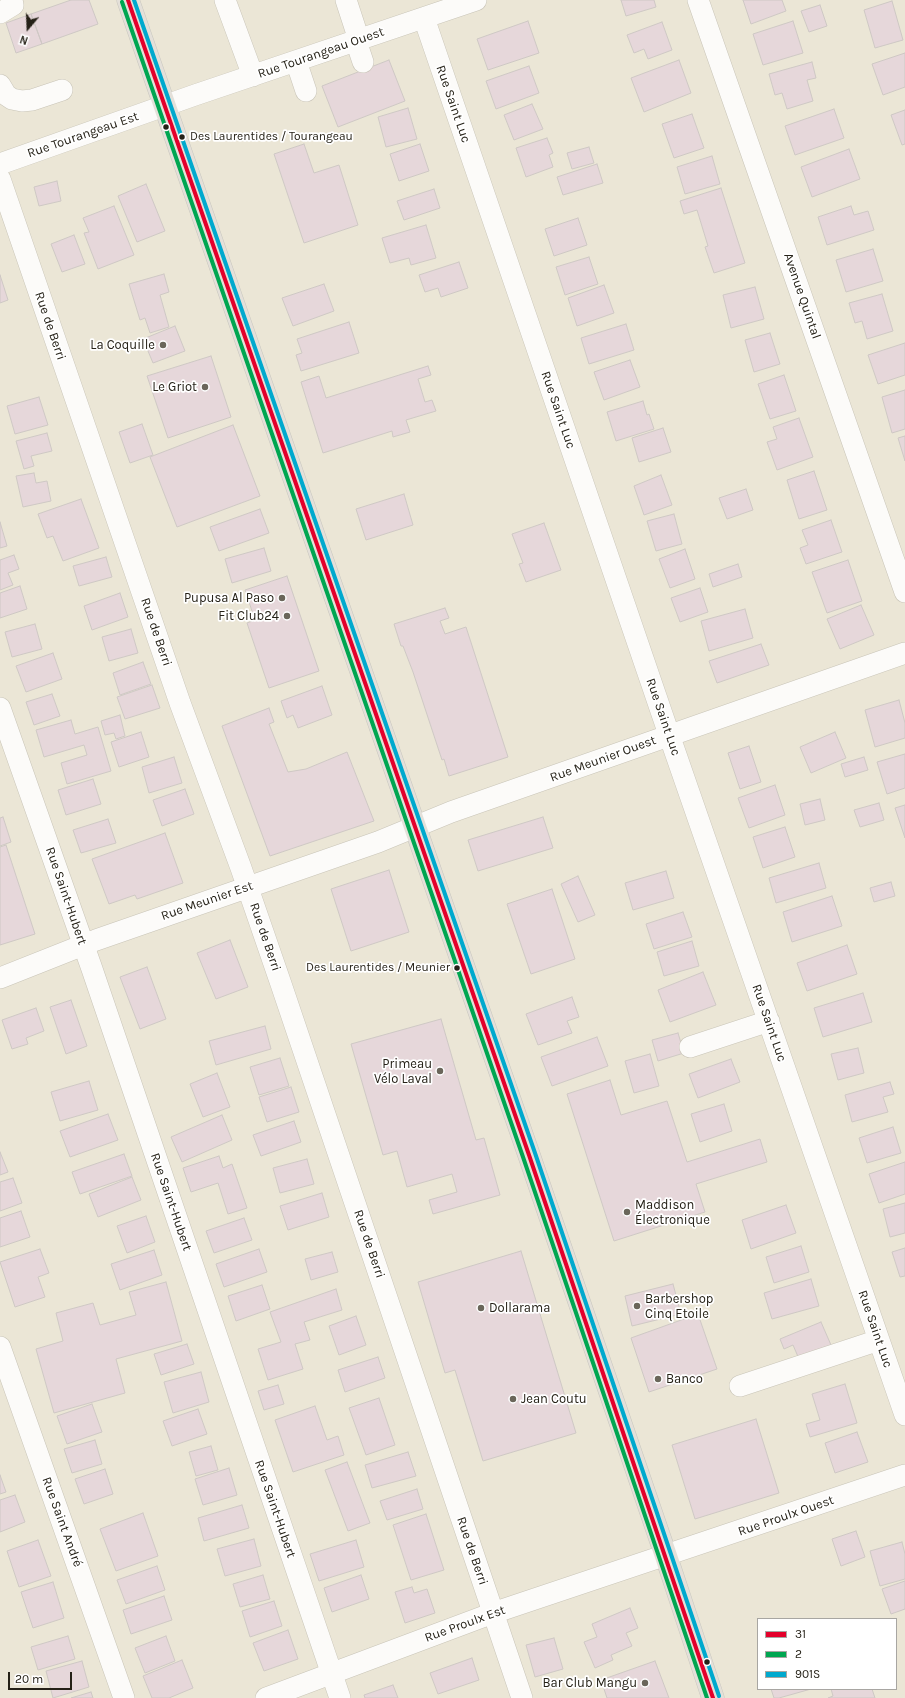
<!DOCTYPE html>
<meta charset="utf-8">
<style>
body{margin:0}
#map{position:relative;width:905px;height:1698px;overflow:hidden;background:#ebe6d6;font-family:Karla,sans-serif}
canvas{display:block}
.legend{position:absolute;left:757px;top:1618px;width:140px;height:72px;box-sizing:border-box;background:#fff;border:1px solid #a8a6a2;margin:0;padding:5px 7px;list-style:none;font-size:12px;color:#252117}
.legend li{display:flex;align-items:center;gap:8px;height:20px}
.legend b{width:20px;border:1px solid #a8a6a2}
.north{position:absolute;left:8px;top:8px;width:40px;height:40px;-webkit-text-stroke:3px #fff;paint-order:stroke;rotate:199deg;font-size:11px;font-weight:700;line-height:16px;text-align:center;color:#252117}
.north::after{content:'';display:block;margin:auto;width:14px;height:18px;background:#252117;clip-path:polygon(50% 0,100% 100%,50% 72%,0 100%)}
.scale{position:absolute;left:8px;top:1672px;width:64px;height:18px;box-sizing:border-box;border:2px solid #252117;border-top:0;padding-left:5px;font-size:12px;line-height:14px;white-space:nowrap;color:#252117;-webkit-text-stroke:3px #fff;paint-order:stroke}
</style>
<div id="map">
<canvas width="905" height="1698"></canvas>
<ul class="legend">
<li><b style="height:5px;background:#e4002b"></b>31</li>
<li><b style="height:5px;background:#00a651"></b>2</li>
<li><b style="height:5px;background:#00a9ce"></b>901S</li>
</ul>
<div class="north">N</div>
<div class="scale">20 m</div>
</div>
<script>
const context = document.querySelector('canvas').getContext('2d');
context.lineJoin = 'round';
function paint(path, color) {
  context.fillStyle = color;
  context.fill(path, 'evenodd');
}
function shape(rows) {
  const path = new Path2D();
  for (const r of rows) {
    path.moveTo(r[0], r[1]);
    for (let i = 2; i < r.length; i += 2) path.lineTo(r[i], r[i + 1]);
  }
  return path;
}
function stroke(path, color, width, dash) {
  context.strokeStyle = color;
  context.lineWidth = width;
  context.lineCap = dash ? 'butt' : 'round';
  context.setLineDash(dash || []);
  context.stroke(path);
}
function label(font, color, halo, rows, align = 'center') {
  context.font = font + ' Karla,sans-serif';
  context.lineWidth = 3.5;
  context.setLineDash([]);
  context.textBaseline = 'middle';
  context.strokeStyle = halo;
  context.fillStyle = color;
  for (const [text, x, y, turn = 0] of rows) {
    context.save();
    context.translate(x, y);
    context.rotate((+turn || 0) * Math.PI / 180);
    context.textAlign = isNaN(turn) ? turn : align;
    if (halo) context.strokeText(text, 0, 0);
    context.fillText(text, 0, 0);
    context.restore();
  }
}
const building = shape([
 [71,0,89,0,98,24,42,44,31,14,71,0],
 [621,0,654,0,656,7,626,16,621,0],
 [743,0,782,0,786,11,751,24,743,0],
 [892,1,903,40,875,48,864,10,892,1],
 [820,5,827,26,809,32,801,11,820,5],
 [31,14,42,44,16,53,6,23,31,14],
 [528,21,539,53,488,70,477,39,528,21],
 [793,21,803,53,763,65,753,34,793,21],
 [662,22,672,50,648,59,644,49,634,53,627,35,662,22],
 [905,53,905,87,883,95,872,64,905,53],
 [389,60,405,101,338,127,322,86,389,60],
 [679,60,691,93,644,112,631,78,679,60],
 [812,62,816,78,807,80,813,101,787,109,782,93,775,95,769,74,812,62],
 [529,66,539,93,496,109,486,81,529,66],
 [532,104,543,129,514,140,504,115,532,104],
 [408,108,417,139,386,147,378,117,408,108],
 [834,109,844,138,795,155,785,126,834,109],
 [905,110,905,144,902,145,891,115,905,110],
 [692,114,704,148,674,158,662,124,692,114],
 [547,138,553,153,549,155,553,167,526,177,516,148,547,138],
 [304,144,314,173,339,165,358,225,304,243,274,154,304,144],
 [420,144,429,171,399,181,390,154,420,144],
 [589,147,594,163,572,169,567,153,589,147],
 [849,149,860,179,812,197,801,167,849,149],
 [712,156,720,184,685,194,677,167,712,156],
 [597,164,603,183,563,195,557,177,597,164],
 [57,181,61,201,39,206,34,187,57,181],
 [146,184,165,231,137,242,118,196,146,184],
 [721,188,745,263,714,273,705,247,708,246,697,210,684,214,680,201,721,188],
 [434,189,440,208,404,220,397,201,434,189],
 [114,206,134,255,98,269,84,233,89,232,83,218,114,206],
 [851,206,854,215,868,211,874,230,827,245,818,217,851,206],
 [578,218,587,245,554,256,545,229,578,218],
 [426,225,436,258,411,265,409,258,390,263,382,238,426,225],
 [74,235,85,264,62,272,51,244,74,235],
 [873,249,883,281,846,292,836,260,873,249],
 [589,257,598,284,565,295,556,267,589,257],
 [459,262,468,288,441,297,438,288,425,292,419,275,459,262],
 [164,274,169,292,160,295,169,327,150,333,145,318,140,320,129,284,164,274],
 [0,275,8,300,0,303,0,275],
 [324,284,334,311,293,326,282,298,324,284],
 [604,285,614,313,577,326,568,298,604,285],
 [755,287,764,319,731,328,723,295,755,287],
 [882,294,893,331,867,339,862,321,855,323,849,303,882,294],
 [349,322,359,353,301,371,296,355,302,353,297,339,349,322],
 [626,324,634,350,589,364,581,338,626,324],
 [175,326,185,351,153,363,143,339,175,326],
 [770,333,780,364,754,372,745,340,770,333],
 [905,343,905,375,878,384,868,355,905,343],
 [211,356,231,417,168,438,147,376,211,356],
 [630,360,640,387,604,400,594,372,630,360],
 [428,366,431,375,418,379,425,402,432,400,436,411,406,420,410,432,393,437,392,431,323,453,301,382,319,376,326,398,428,366],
 [784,375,796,411,770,419,758,384,784,375],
 [905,390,905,429,892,433,882,397,905,390],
 [39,397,48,425,15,434,7,406,39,397],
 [643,401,647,415,649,414,654,429,616,441,607,412,643,401],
 [799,418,813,457,777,470,767,442,777,439,773,427,799,418],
 [142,424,153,455,130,463,119,432,142,424],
 [233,425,260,496,177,527,150,457,233,425],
 [663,428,671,452,639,462,632,438,663,428],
 [47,433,52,451,31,456,34,466,24,469,16,441,47,433],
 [905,436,905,461,898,438,905,436],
 [814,471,827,510,799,519,787,480,814,471],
 [34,473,36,483,47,481,51,501,23,507,16,476,34,473],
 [661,475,672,505,644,515,634,486,661,475],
 [746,489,753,510,727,519,719,498,746,489],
 [404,494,413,525,366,540,356,509,404,494],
 [81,499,99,548,63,561,53,536,47,538,38,514,81,499],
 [260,509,269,533,219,551,210,527,260,509],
 [674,514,682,544,656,551,647,521,674,514],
 [831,520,842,552,806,564,800,548,808,545,802,530,831,520],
 [0,522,7,546,0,548,0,522],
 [544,523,561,570,526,582,519,564,523,563,512,534,544,523],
 [264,548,271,571,232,583,225,559,264,548],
 [685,549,695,579,670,588,659,559,685,549],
 [14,555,19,569,8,573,13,585,0,590,0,560,14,555],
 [106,557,112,577,79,586,73,566,106,557],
 [848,560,862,601,827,613,812,572,848,560],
 [738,564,742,577,713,587,709,574,738,564],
 [287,576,319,671,269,688,247,623,255,620,245,590,287,576],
 [20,586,27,609,0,618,0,593,20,586],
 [700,588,708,612,680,622,671,598,700,588],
 [120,593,128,617,92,630,84,606,120,593],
 [861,605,874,635,840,649,827,619,861,605],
 [445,608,449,618,440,621,445,634,466,627,508,757,449,776,444,759,442,760,413,672,403,646,401,646,394,624,445,608],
 [745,609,753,638,709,651,701,621,745,609],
 [35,624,42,649,12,657,5,632,35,624],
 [131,629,138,653,109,661,102,637,131,629],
 [761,644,769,665,717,683,709,661,761,644],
 [53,653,62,679,26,692,16,666,53,653],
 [143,662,151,684,120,695,113,673,143,662],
 [152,685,160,708,125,719,117,697,152,685],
 [322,686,332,715,298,728,293,715,287,718,281,701,322,686],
 [52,694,60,716,34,725,26,702,52,694],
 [899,700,905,723,905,738,875,747,865,710,899,700],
 [269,708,274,722,269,724,288,772,306,769,347,752,374,821,270,856,222,726,269,708],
 [120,715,125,736,116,739,114,733,105,735,101,721,120,715],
 [71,720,75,734,98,727,111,771,67,784,61,763,87,755,84,745,44,757,36,730,71,720],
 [141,732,149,757,119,767,111,742,141,732],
 [835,732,846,758,811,773,800,747,835,732],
 [749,746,761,782,740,789,728,753,749,746],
 [905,754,905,788,887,794,877,762,905,754],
 [174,757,182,783,149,793,142,767,174,757],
 [864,757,868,770,845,777,841,764,864,757],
 [93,779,101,804,66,815,58,790,93,779],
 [775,785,785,815,749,828,738,798,775,785],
 [185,789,194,814,162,826,153,800,185,789],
 [820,799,825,820,805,825,800,804,820,799],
 [879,803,884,820,860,827,854,810,879,803],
 [905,805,905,838,895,808,905,805],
 [3,817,11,842,0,846,0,818,3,817],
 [543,817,553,848,478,871,468,840,543,817],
 [108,819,116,843,81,853,73,830,108,819],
 [785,827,795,857,763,868,753,837,785,827],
 [165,833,183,883,137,899,135,895,109,904,92,859,165,833],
 [6,845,35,934,0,945,0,847,6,845],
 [819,863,826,888,776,903,769,878,819,863],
 [389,870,409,932,351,951,331,889,389,870],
 [666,871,674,898,633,910,625,883,666,871],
 [578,876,595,915,578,922,561,884,578,876],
 [891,882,895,896,874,902,870,888,891,882],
 [552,889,575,959,531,974,507,904,552,889],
 [832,896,842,926,792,942,783,912,832,896],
 [683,912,692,937,654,949,646,924,683,912],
 [230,940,248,987,216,999,197,953,230,940],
 [692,941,699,966,664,976,657,952,692,941],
 [847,945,857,974,807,991,797,963,847,945],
 [147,967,166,1019,140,1029,120,977,147,967],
 [703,972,716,1005,670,1022,658,990,703,972],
 [863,993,872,1022,823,1037,814,1008,863,993],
 [572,997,579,1017,567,1021,572,1033,538,1045,526,1014,572,997],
 [71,1000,87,1046,66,1054,50,1007,71,1000],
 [36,1008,44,1031,26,1038,28,1044,12,1049,2,1020,36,1008],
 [441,1019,476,1140,484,1138,500,1195,433,1214,429,1200,457,1192,452,1174,407,1187,397,1151,383,1155,351,1044,441,1019],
 [265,1026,271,1049,216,1065,209,1041,265,1026],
 [678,1033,684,1053,658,1061,652,1040,678,1033],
 [597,1037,608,1066,552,1086,541,1057,597,1037],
 [858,1048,864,1073,838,1080,831,1054,858,1048],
 [650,1054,659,1086,634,1093,625,1061,650,1054],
 [280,1058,289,1086,259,1095,250,1067,280,1058],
 [731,1059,740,1082,698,1098,689,1074,731,1059],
 [217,1073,230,1107,203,1117,190,1084,217,1073],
 [610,1080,621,1115,667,1101,687,1162,760,1139,767,1162,696,1184,705,1212,614,1241,567,1094,610,1080],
 [89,1081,98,1110,60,1121,51,1092,89,1081],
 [890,1082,894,1094,883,1097,888,1112,852,1122,845,1095,890,1082],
 [291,1087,299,1112,267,1122,259,1097,291,1087],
 [724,1104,732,1131,700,1142,691,1114,724,1104],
 [108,1114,118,1140,70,1157,60,1131,108,1114],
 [222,1115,232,1140,182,1162,171,1137,222,1115],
 [294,1121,301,1142,261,1156,253,1135,294,1121],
 [893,1127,901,1153,867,1163,859,1138,893,1127],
 [0,1152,8,1172,0,1175,0,1152],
 [124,1154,132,1176,80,1194,72,1172,124,1154],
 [219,1156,223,1168,232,1164,247,1208,228,1214,218,1183,191,1192,183,1168,219,1156],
 [307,1159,314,1184,280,1193,273,1168,307,1159],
 [905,1162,905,1194,879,1203,869,1174,905,1162],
 [132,1177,141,1200,98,1217,89,1194,132,1177],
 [13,1178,22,1203,0,1211,0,1182,13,1178],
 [322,1193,329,1217,288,1230,280,1206,322,1193],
 [905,1203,905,1233,890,1237,883,1209,905,1203],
 [786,1205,796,1233,751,1249,742,1220,786,1205],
 [21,1211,30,1237,0,1247,0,1218,21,1211],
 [146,1216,155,1242,127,1253,117,1226,146,1216],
 [244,1218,252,1240,214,1253,206,1231,244,1218],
 [801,1246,809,1272,774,1283,766,1257,801,1246],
 [905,1248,905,1276,900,1277,892,1252,905,1248],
 [40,1249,49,1273,38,1277,45,1297,15,1307,0,1262,40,1249],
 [259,1249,267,1272,224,1287,216,1264,259,1249],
 [154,1250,162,1275,120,1290,111,1264,154,1250],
 [521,1251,576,1433,483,1461,455,1370,445,1373,418,1282,521,1251],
 [332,1252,338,1272,311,1280,305,1259,332,1252],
 [811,1279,819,1306,772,1319,764,1293,811,1279],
 [166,1282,182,1341,116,1359,125,1393,54,1413,36,1349,63,1341,56,1313,93,1303,100,1325,136,1315,129,1292,166,1282],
 [673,1284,681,1314,632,1326,625,1296,673,1284],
 [262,1285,270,1309,236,1321,228,1296,262,1285],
 [336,1289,342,1310,304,1322,310,1340,295,1344,303,1369,268,1380,258,1349,281,1342,270,1312,336,1289],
 [698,1314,717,1369,649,1392,631,1338,698,1314],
 [356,1316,366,1345,339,1355,329,1326,356,1316],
 [821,1322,831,1345,799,1359,793,1345,784,1349,780,1339,821,1322],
 [187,1344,194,1364,161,1375,154,1354,187,1344],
 [378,1357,385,1378,345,1392,338,1370,378,1357],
 [201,1372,209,1402,173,1413,164,1382,201,1372],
 [845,1384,857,1423,810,1437,806,1424,820,1420,812,1394,845,1384],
 [278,1385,284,1404,264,1410,258,1391,278,1385],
 [379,1398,395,1445,366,1455,349,1408,379,1398],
 [92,1404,102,1432,67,1444,57,1416,92,1404],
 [315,1406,327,1440,338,1436,344,1455,293,1472,275,1420,315,1406],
 [198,1409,207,1434,172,1446,163,1421,198,1409],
 [756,1419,779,1493,695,1519,672,1445,756,1419],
 [857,1432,868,1462,835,1473,825,1443,857,1432],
 [95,1440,102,1464,72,1473,64,1449,95,1440],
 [211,1446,218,1470,196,1476,189,1452,211,1446],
 [408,1452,416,1476,372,1488,365,1465,408,1452],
 [347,1462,370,1523,348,1531,325,1470,347,1462],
 [229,1468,237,1495,203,1505,195,1479,229,1468],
 [105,1469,113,1494,84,1504,75,1479,105,1469],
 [0,1475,6,1492,0,1494,0,1475],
 [417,1489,423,1509,387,1520,380,1501,417,1489],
 [15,1495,25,1522,0,1532,0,1500,15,1495],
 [242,1505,249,1528,204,1541,198,1518,242,1505],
 [143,1513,158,1556,116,1571,100,1529,143,1513],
 [426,1514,444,1570,411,1580,393,1525,426,1514],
 [856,1531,865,1557,841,1566,832,1539,856,1531],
 [254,1539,261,1566,225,1576,217,1549,254,1539],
 [38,1540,51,1576,19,1587,7,1551,38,1540],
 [356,1540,364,1567,319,1581,310,1554,356,1540],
 [902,1542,905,1554,905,1579,880,1586,870,1551,902,1542],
 [157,1566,165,1590,126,1604,117,1580,157,1566],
 [263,1575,270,1599,240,1607,233,1584,263,1575],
 [361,1575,369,1599,332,1612,324,1588,361,1575],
 [905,1581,905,1609,891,1614,882,1589,905,1581],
 [53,1582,64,1618,33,1628,21,1592,53,1582],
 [412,1587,414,1593,427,1589,435,1613,405,1623,395,1592,412,1587],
 [164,1596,172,1620,131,1634,123,1610,164,1596],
 [274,1601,282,1626,250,1637,242,1611,274,1601],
 [630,1608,638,1628,626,1633,632,1646,611,1655,613,1660,595,1668,584,1642,597,1637,592,1624,630,1608],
 [288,1630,298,1659,264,1671,253,1643,288,1630],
 [68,1636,75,1659,38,1670,31,1647,68,1636],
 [166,1636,175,1661,145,1673,135,1648,166,1636],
 [554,1638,563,1669,535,1677,526,1645,554,1638],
 [472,1658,479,1680,438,1694,430,1673,472,1658],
 [182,1660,193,1688,169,1698,152,1698,143,1676,182,1660],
 [82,1661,89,1687,53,1698,46,1671,82,1661],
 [655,1661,669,1698,607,1698,601,1680,655,1661],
 [393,1685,398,1698,365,1698,364,1695,393,1685],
 [771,1689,811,1689,779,1698,774,1698,771,1689],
 [831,1689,872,1689,875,1698,828,1698,833,1696,831,1689],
 [91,1692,93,1698,71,1698,91,1692]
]);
const minor = shape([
 [225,0,253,76],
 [346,0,359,40],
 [698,0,905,592],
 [0,13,13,5,12,0],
 [424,18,674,749,905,1415],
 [356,41,363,62],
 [296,61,306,91],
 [0,85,6,95,12,99,22,101,32,100,62,90],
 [0,164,195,95,476,0],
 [0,179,180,703,241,868,281,984,522,1698],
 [0,708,92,969,340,1698],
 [0,978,96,940,378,842,451,812,905,653],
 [690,1047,769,1021],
 [0,1347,124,1698],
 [740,1386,879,1340],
 [266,1698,493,1613,905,1475]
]);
const major = shape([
 [128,0,529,1155,666,1556,713,1698]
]);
const bus1 = shape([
 [128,0,529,1155,713,1698]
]);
const bus2 = shape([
 [122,2,523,1157,707,1698]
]);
const bus3 = shape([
 [134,0,535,1153,719,1696]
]);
const markers = [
 [166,127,3.5,"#252117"],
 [182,137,3.5,"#252117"],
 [163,345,4,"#6a665a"],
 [205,387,4,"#6a665a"],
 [282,598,4,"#6a665a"],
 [287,616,4,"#6a665a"],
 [457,968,3.5,"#252117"],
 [440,1071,4,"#6a665a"],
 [627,1212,4,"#6a665a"],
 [637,1306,4,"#6a665a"],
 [481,1308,4,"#6a665a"],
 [658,1379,4,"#6a665a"],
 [513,1399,4,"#6a665a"],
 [707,1662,3.5,"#252117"],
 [645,1683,4,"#6a665a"]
];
const busNames = [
 ["Des Laurentides / Tourangeau",190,137],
 ["Des Laurentides / Meunier",450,968,"right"]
];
const streetNames = [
 ["Rue Tourangeau Ouest",321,53,-19],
 ["Rue Saint Luc",453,104,71],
 ["Rue Tourangeau Est",83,135,-19],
 ["Avenue Quintal",802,296,71],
 ["Rue de Berri",50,326,71],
 ["Rue Saint Luc",558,410,71],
 ["Rue de Berri",156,632,71],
 ["Rue Saint Luc",663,717,71],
 ["Rue Meunier Ouest",603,759,-20],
 ["Rue Saint-Hubert",66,896,71],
 ["Rue Meunier Est",207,901,-19],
 ["Rue de Berri",265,937,71],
 ["Rue Saint Luc",769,1023,71],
 ["Rue Saint-Hubert",171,1202,71],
 ["Rue de Berri",369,1244,71],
 ["Rue Saint Luc",875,1329,71],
 ["Rue Saint-Hubert",275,1509,71],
 ["Rue Proulx Ouest",786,1516,-19],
 ["Rue Saint André",62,1522,70],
 ["Rue de Berri",472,1551,71],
 ["Rue Proulx Est",465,1624,-20]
];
const poiNames = [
 ["La Coquille",155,345],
 ["Le Griot",197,387],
 ["Pupusa Al Paso",274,598],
 ["Fit Club24",279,616],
 ["Primeau",432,1064],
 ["Vélo Laval",432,1079],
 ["Maddison",635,1205,"left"],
 ["Électronique",635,1220,"left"],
 ["Barbershop",645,1299,"left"],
 ["Cinq Etoile",645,1314,"left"],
 ["Dollarama",489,1308,"left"],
 ["Banco",666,1379,"left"],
 ["Jean Coutu",521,1399,"left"],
 ["Bar Club Mangu",637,1683]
];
paint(building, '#e6d7da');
stroke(building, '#cec8c4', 1);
stroke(minor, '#c8c4b7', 22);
stroke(major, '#c8c6be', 23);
stroke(minor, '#fcfbf9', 21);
stroke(major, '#e4e0d9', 22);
stroke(bus1, '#e4002b', 4);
stroke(bus2, '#00a651', 4);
stroke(bus3, '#00a9ce', 4);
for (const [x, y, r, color] of markers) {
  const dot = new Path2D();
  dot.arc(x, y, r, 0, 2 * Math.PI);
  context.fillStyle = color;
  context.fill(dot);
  stroke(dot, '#fff', 1.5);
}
label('12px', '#252117', '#fff', busNames, 'left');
label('13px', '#252117', '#fff', streetNames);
label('13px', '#252117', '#fff', poiNames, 'right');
</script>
